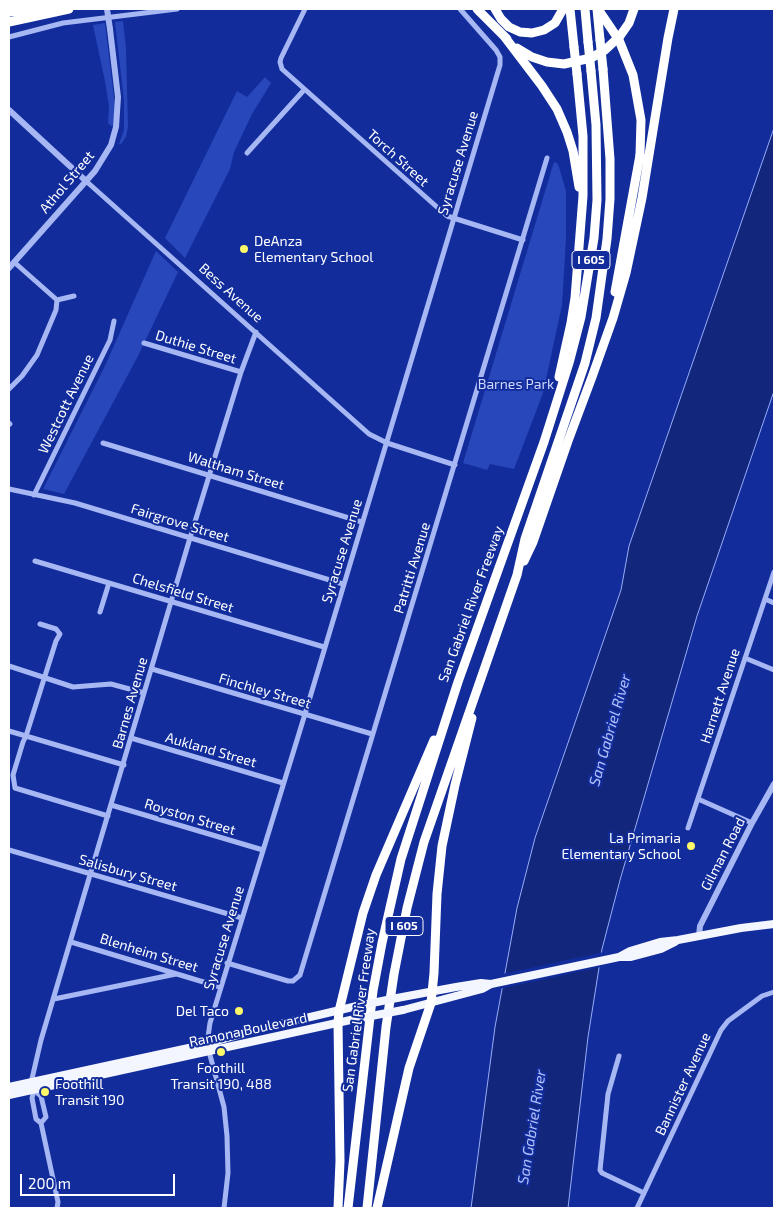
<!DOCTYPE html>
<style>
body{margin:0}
#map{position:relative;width:783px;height:1217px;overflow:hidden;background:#122d9b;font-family:"Exo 2",sans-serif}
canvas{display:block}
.frame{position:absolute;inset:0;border:10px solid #fff;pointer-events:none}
.scale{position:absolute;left:20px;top:1174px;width:155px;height:22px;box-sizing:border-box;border:2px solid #fff;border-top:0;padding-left:6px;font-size:15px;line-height:18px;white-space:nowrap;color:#fff;-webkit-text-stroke:4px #122d9b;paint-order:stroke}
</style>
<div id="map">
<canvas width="783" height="1217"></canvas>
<div class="frame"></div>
<div class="scale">200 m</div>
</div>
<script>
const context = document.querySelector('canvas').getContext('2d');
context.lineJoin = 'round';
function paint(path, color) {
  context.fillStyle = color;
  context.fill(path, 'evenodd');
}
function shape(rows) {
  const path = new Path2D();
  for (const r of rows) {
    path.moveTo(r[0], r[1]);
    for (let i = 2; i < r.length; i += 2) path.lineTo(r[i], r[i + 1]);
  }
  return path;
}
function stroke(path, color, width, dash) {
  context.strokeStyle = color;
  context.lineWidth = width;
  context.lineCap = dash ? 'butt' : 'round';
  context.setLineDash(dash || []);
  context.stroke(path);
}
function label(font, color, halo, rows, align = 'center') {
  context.font = font + ' "Exo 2",sans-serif';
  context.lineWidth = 4;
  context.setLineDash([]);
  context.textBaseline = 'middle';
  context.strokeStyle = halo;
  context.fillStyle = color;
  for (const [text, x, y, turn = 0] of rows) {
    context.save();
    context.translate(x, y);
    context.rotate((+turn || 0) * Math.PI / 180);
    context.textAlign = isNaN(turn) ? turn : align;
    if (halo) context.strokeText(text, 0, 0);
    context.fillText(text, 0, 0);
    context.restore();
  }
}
const green = shape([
 [123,21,126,48,128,127,126,137,121,144,119,144,124,130,124,101,115,22],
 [105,23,115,106,113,126,111,126,108,123,109,106,105,81,93,25],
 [265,77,271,83,252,114,234,152,230,169,185,258,165,238,237,91,247,97],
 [554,162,557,163,559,167,566,191,566,239,562,305,543,393,514,469,490,464,487,470,463,463],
 [156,251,178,272,138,356,64,494,43,489,104,368]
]);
const water = shape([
 [774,128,774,391,697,616,620,880,602,949,588,1037,568,1208,471,1208,495,1027,517,908,535,838,621,590,629,546,774,128]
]);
const pier = shape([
 [604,952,601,967,499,989,502,974]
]);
const minor = shape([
 [305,9,281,58,280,62,282,69,447,216,523,240],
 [9,37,63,23,177,9],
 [247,153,304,90],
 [86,181,369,434,387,443,455,465],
 [14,262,57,300],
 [144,343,241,372],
 [9,389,22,376,37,355,56,310,57,300,74,296],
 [9,423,10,424],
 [103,443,362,522],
 [9,489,75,503,343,584],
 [34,495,110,340,114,321],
 [35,561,324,647],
 [765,599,774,603],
 [100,612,109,583],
 [40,624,56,629,60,634,56,641,26,736,23,742,13,775,15,788,108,816],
 [745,658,774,670],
 [9,666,73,687,111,684,144,693],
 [152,669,372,734],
 [9,731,124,765],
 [131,738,283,783],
 [698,799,752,823],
 [111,805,263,850],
 [688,828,774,572],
 [9,850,242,918],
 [71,942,220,987],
 [227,963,288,981,293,981,300,975,547,158],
 [54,999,176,974],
 [619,1056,608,1094,600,1170,602,1173,644,1193],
 [34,1090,32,1098,36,1119,41,1123,58,1202,57,1208],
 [41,1123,46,1117,41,1096,34,1090,31,1083,41,1040,190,538,241,372,256,332],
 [224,1208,228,1173,227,1136,224,1107,207,1044,210,1023,305,714,500,65,500,57,496,50,460,9],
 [637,1208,721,1030,728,1021,762,996,774,992]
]);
const tertiary = shape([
 [9,110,86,181],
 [9,268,95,171,111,145,116,127,118,97,110,29],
 [699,936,700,926,752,823,774,784]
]);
const primary = shape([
 [619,957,631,957,661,949,675,942],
 [397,998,456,987,481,983,491,984],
 [403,1010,482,989,491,984,619,957,630,951,660,942,678,940,741,928,774,924],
 [9,1087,207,1044,255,1030,357,1006],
 [9,1095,355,1019]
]);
const motorway = shape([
 [477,9,507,39],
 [495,9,501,19,509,27,520,32,532,33,544,30,555,23,563,9],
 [570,9,574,47],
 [585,9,588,42],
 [597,9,600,40],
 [9,12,39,9],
 [9,22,69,9],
 [504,36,542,86,557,109,567,132,573,151,579,187],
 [517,48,532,57,547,62,564,64,591,58,605,50,620,36,629,23,634,9],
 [615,292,640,155],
 [559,377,571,323,575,298,583,196,583,136,577,74],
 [524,561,533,542,568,441,592,377,613,318,626,273,642,198,668,38,674,9],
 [338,1208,340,1161,338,1023,339,1011,363,913,376,875,434,740],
 [348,1208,373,991,382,943,401,859,458,682,544,442,569,363,581,317,594,238,597,200,596,125,591,71],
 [367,1208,386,1027,394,974,407,908,424,842,517,575,525,539,585,363,596,318,607,239,610,199,610,159,603,69],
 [377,1208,409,1068,431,1003,434,973,437,894,442,846,455,785,472,718]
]);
const tertiaryBridge = shape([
 [107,9,110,29]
]);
const primaryBridge = shape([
 [357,1006,397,998],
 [355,1019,403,1010]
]);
const motorwayBridge = shape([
 [598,9,619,40,633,75,641,120,640,155],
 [600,40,603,69],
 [588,42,591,71],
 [574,47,577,74]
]);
const markers = [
 [244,249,5,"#fff869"],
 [691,846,5,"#fff869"],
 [239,1011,5,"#fff869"],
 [221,1052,5,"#fff869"],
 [45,1092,5,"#fff869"]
];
const shields = [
 [591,260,38],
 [404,926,38]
];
const shieldNames = [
 ["I 605",591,260],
 ["I 605",404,926]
];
const streetNames = [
 ["Torch Street",398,158,42],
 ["Syracuse Avenue",458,163,-73],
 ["Athol Street",67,182,-50],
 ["Bess Avenue",231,293,42],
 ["Duthie Street",196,347,17],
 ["Westcott Avenue",66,404,-64],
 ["Waltham Street",236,471,17],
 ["Fairgrove Street",180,523,17],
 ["Syracuse Avenue",342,551,-73],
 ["Patritti Avenue",412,568,-73],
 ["Chelsfield Street",183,593,17],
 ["San Gabriel River Freeway",471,604,-70],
 ["Finchley Street",265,691,16],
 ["Harnett Avenue",720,696,-72],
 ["Barnes Avenue",130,703,-74],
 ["Aukland Street",211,750,16],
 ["Royston Street",190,817,17],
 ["Gilman Road",723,854,-63],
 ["Salisbury Street",128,873,16],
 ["Syracuse Avenue",224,938,-73],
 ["Blenheim Street",149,953,17],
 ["San Gabriel River Freeway",359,1010,-82],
 ["Ramona Boulevard",248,1030,-12],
 ["Bannister Avenue",683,1084,-65]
];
const poiNames = [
 ["DeAnza",254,241],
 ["Elementary School",254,257],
 ["La Primaria",681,838,"right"],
 ["Elementary School",681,854,"right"],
 ["Del Taco",229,1011,"right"],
 ["Foothill",221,1068,"center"],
 ["Transit 190, 488",221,1084,"center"],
 ["Foothill",55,1084],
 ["Transit 190",55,1100]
];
const parkNames = [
 ["Barnes Park",516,384]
];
const waterNames = [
 ["San Gabriel River",610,730,-74],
 ["San Gabriel River",532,1127,-81]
];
paint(green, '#2847bb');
paint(water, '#12267c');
stroke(water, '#98adf7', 1);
paint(pier, '#122d9b');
stroke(minor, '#a6b7f4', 5);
stroke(tertiary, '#a6b7f4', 6);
stroke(primary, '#f3f5ff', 8);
stroke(motorway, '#fff', 9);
stroke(tertiaryBridge, '#a6b7f4', 6);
stroke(primaryBridge, '#f3f5ff', 8);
stroke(motorwayBridge, '#fff', 9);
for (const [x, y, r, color] of markers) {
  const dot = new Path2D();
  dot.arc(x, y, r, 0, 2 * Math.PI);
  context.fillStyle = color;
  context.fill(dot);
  stroke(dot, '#122d9b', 2);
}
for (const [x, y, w] of shields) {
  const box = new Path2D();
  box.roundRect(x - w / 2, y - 9.5, w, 19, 4);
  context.fillStyle = '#122d9b';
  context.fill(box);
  stroke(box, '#fff', 1);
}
label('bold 12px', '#fff', null, shieldNames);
label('14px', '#fff', '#122d9b', streetNames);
label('14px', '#fff', '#122d9b', poiNames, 'left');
label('14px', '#cfd8fd', '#122d9b', parkNames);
label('italic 15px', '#b3c2fa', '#122d9b', waterNames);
</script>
